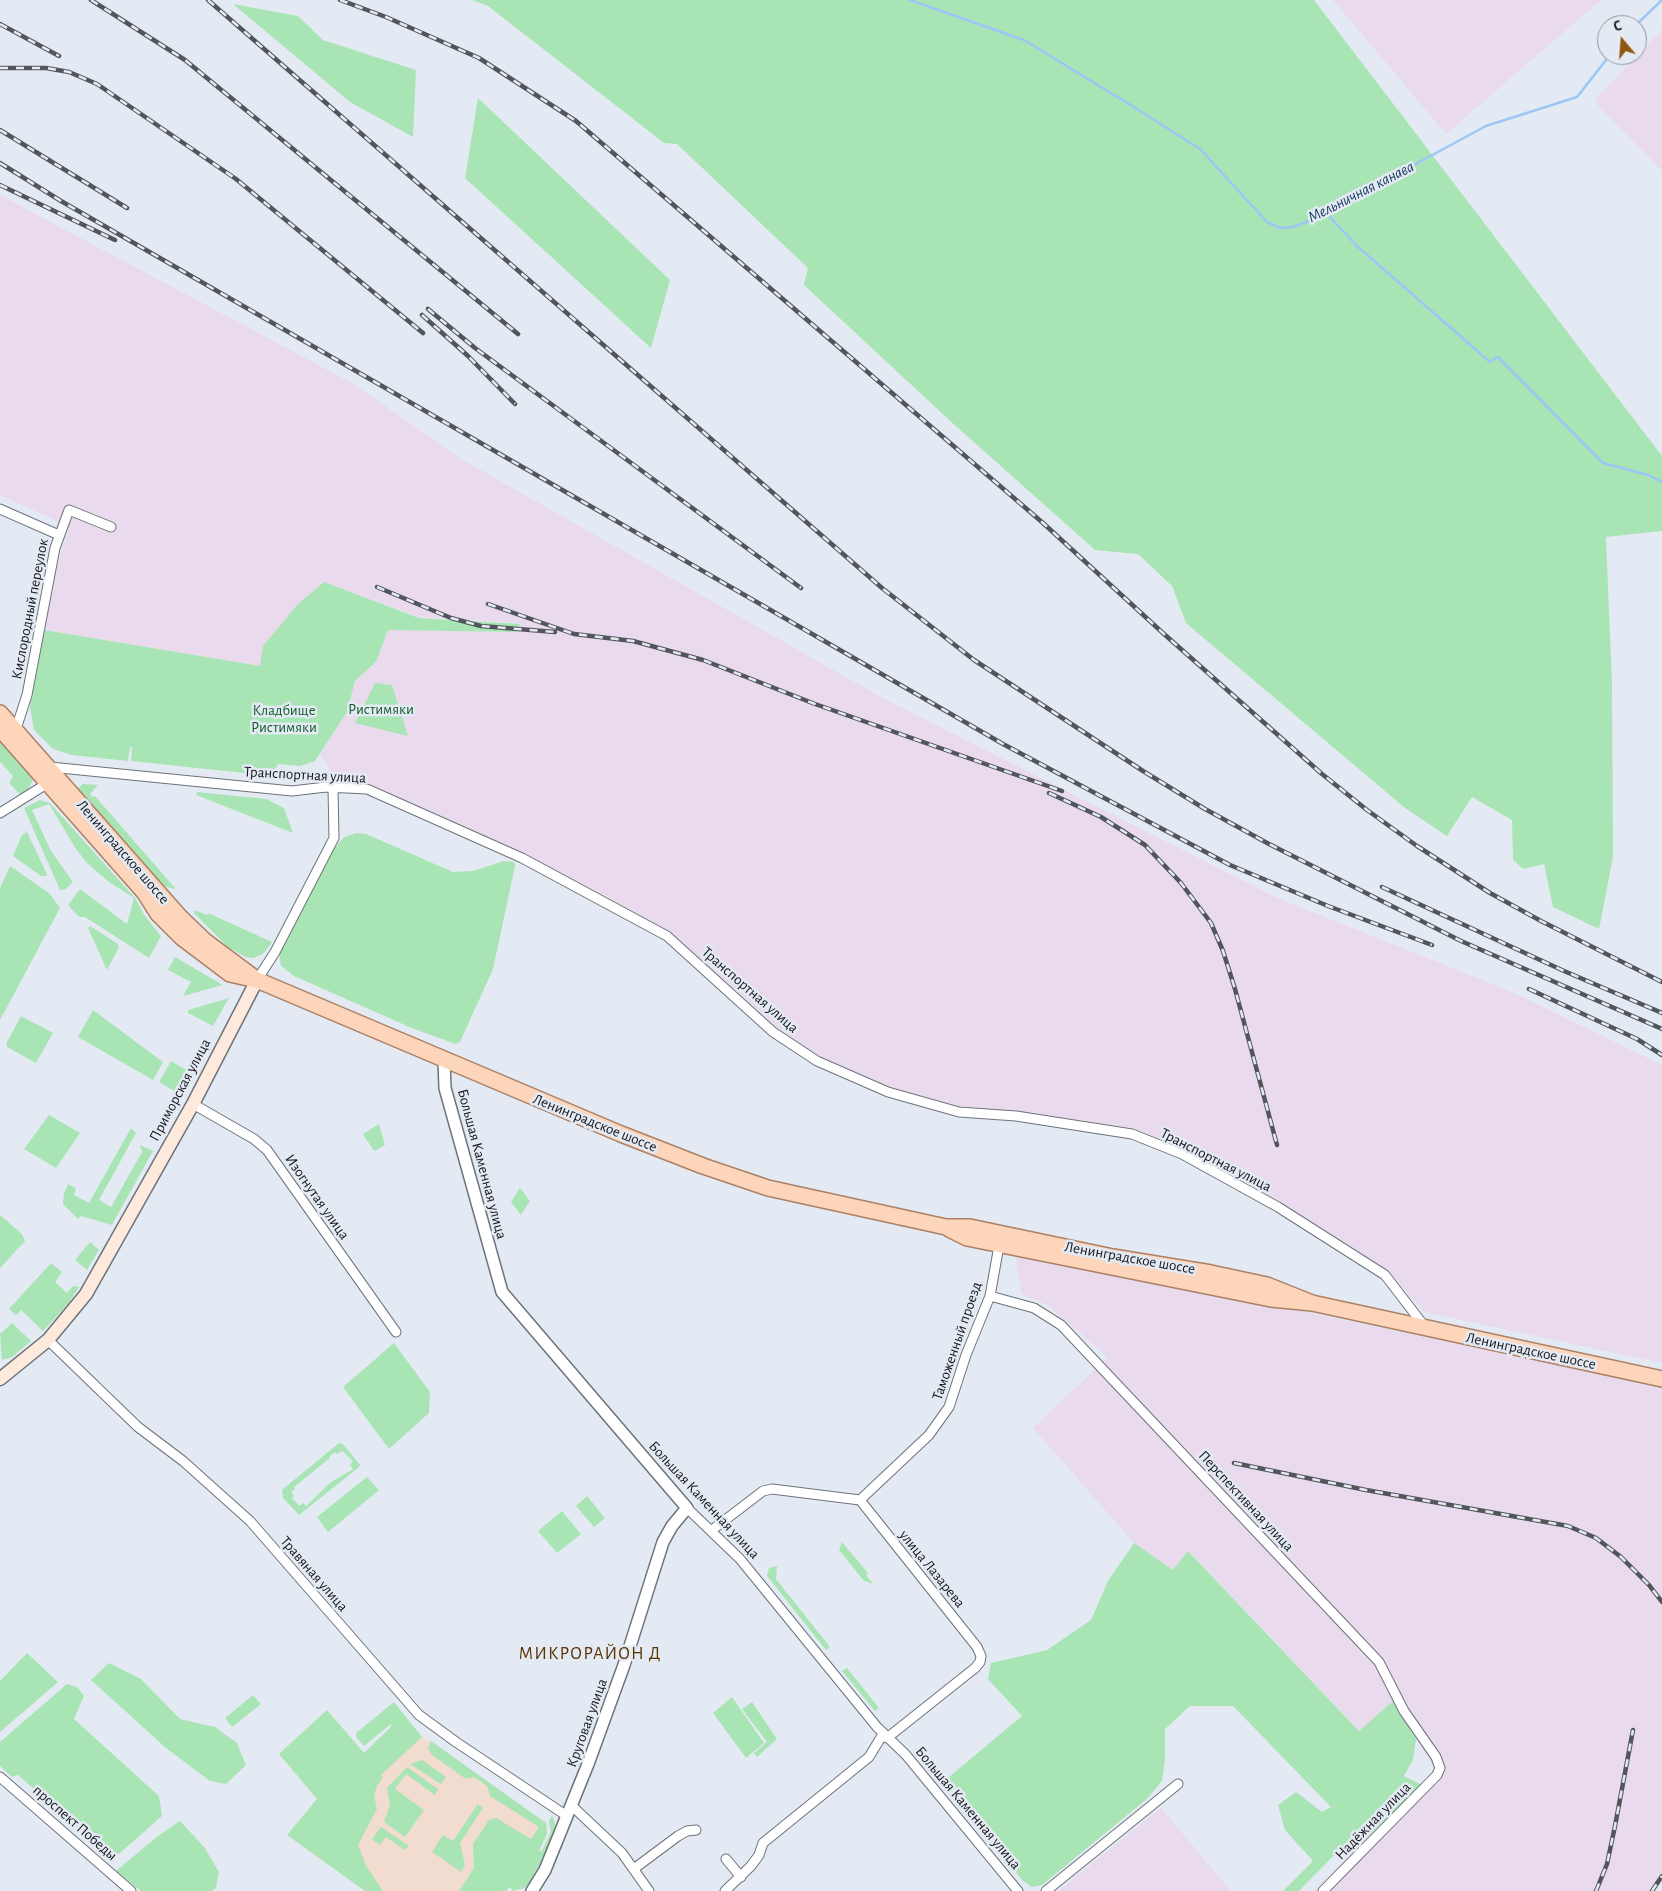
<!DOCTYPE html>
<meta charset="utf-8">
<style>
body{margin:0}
#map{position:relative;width:1662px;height:1891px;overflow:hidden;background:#e4eaf3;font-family:"Alegreya Sans",sans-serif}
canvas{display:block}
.north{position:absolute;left:1597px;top:15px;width:50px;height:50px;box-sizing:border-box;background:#e4eaf3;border:1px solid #91969c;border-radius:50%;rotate:342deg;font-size:14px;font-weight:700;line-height:20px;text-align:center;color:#15171a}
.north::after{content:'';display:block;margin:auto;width:18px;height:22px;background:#905611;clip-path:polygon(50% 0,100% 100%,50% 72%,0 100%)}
</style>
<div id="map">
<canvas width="1662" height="1891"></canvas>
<div class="north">С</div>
</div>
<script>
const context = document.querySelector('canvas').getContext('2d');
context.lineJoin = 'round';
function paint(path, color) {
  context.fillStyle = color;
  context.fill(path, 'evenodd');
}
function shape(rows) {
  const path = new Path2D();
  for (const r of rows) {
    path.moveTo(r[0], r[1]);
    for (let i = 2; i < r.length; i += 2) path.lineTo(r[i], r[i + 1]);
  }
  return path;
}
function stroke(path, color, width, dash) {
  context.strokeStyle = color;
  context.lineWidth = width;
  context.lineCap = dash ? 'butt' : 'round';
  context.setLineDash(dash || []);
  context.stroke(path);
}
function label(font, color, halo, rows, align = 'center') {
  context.font = font + ' "Alegreya Sans",sans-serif';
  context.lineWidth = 5;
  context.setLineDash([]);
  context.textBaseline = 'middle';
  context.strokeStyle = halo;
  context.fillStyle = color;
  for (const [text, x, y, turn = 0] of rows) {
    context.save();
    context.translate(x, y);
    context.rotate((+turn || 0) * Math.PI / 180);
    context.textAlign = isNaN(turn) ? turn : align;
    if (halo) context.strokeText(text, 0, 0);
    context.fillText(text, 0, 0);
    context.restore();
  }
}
const industrial = shape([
 [1333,0,1601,0,1446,134],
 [1662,30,1662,171,1594,101],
 [0,195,352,383,463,460,881,697,1275,897,1512,992,1662,1065,1662,1363,1424,1312,1389,1271,1282,1203,1187,1150,1132,1128,1016,1111,959,1106,893,1088,819,1056,779,1029,671,933,524,854,363,781,330,770,320,754,347,712,355,681,376,663,388,630,517,632,520,623,419,617,324,582,264,646,260,666,44,630,57,567,69,529,51,518,0,495],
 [1015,1252,1662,1386,1662,1882,1652,1891,1313,1891,1435,1770,1393,1701,1360,1731,1189,1551,1173,1570,1134,1543,1033,1428,1108,1357,1047,1305,1022,1294],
 [1161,1808,1231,1891,1058,1891]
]);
const education = shape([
 [327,1710,364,1753,390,1728,393,1722,402,1713,422,1737,476,1774,544,1828,506,1891,365,1891,287,1835,317,1799,279,1754]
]);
const green = shape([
 [472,0,1314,0,1662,456,1662,531,1606,537,1612,683,1613,857,1599,929,1553,907,1544,864,1523,869,1513,860,1512,820,1472,797,1447,836,1405,808,1186,623,1172,586,1138,554,1095,550,948,419,804,285,808,268,677,144,664,143,488,6],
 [233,4,298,16,323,40,416,70,413,137,350,102],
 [478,98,670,280,651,348,465,178],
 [324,582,419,618,520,624,517,632,388,630,376,662,355,681,347,712,315,761,300,766,278,764,272,776,131,761,132,747,130,747,128,761,72,755,53,749,34,730,30,707,44,630,260,666,263,646,298,604],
 [375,683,392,685,408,736,355,723],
 [0,740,30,774,33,780,26,793,20,794,9,783,13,776,0,762],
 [83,784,98,785,90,794,93,797,95,796,175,888,174,889,161,885,77,789],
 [197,792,266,799,284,808,293,833,196,795],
 [40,800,50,803,135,898,145,916,161,936,149,958,85,917,79,917,68,905,80,889,127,924,134,898,109,882,87,863,76,849,49,804,32,810,51,851,73,882,66,889,60,890,24,808],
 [27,832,47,874,47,876,41,876,13,856,22,835],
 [357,833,366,834,453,872,473,871,504,861,514,862,515,866,493,969,460,1042,456,1044,414,1029,294,976,281,966,279,952,333,850,344,837],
 [10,866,49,893,60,908,0,1020,0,888],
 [195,910,207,915,208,913,272,942,263,954,253,958,246,957,228,947,194,913],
 [90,926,118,944,119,947,107,970,88,928],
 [175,957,223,985,183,996,191,982,168,970],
 [229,998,213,1026,188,1013,188,1010],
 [93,1010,163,1062,153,1080,78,1037],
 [21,1016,53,1033,36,1063,7,1047,7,1042],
 [171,1061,195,1075,183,1096,159,1082],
 [49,1115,80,1133,56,1168,24,1149],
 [379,1124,385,1145,374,1151,363,1134],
 [131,1128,136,1133,99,1200,111,1207,142,1152,140,1145,153,1151,112,1225,81,1216,78,1219,63,1204,64,1193,68,1184,76,1188,74,1195,89,1203],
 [520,1188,530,1201,521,1215,511,1202],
 [0,1215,22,1234,25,1241,0,1268],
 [90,1242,99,1250,87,1270,75,1260],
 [51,1263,62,1272,55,1282,67,1293,73,1286,79,1287,68,1304,43,1331,21,1310,16,1315,9,1309],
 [12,1323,31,1341,12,1357,2,1360,0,1334],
 [394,1343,430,1392,429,1413,389,1449,343,1387],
 [339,1443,343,1444,360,1465,359,1467,299,1515,283,1498,282,1490],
 [342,1451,353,1461,350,1465,353,1469,330,1483,306,1506,303,1503,299,1506,292,1498,294,1496,291,1492,295,1489,294,1487,330,1458,329,1457,335,1452,337,1454],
 [367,1477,379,1490,328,1532,317,1517],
 [587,1496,605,1518,594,1527,576,1506],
 [562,1511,581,1534,557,1553,538,1531],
 [842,1542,868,1573,866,1575,873,1584,864,1581,839,1550],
 [1134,1543,1173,1570,1188,1551,1359,1731,1393,1701,1416,1739,1413,1760,1404,1776,1422,1785,1352,1852,1344,1845,1299,1891,1283,1891,1313,1861,1285,1830,1278,1805,1296,1792,1322,1812,1331,1807,1233,1706,1190,1706,1165,1729,1165,1760,1162,1781,1148,1798,1042,1885,1032,1887,1023,1881,951,1792,949,1777,1022,1716,988,1679,991,1663,1047,1650,1091,1620,1108,1581],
 [777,1566,776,1579,830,1647,826,1650,767,1576,769,1568],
 [27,1653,58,1682,0,1732,0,1681],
 [109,1663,141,1679,180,1719,215,1727,237,1743,246,1765,226,1784,210,1781,166,1748,91,1680],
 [847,1668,879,1708,875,1711,842,1671],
 [67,1684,77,1687,84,1696,74,1719,159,1796,162,1816,113,1859,18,1775,12,1777,0,1766,0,1742],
 [253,1695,261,1704,232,1727,225,1718],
 [732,1697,764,1743,746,1758,713,1713],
 [394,1702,422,1737,381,1775,383,1777,377,1786,374,1795,377,1809,358,1845,366,1866,383,1891,365,1891,287,1835,317,1799,279,1754,327,1710,364,1753,390,1728,392,1723,364,1746,356,1737,356,1733],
 [752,1702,777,1739,757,1757,754,1753,767,1742,742,1709],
 [431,1741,546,1823,547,1834,540,1849,541,1853,551,1832,549,1822,552,1815,556,1826,542,1860,529,1884,524,1888,513,1891,510,1887,506,1891,459,1891,474,1868,473,1844,489,1820,496,1818,531,1839,539,1827,490,1796,487,1786,474,1777,466,1779,432,1755,428,1748],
 [422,1760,446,1777,441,1784,410,1764],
 [407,1767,438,1789,435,1795,406,1774,395,1789,424,1810,405,1837,384,1822,390,1805,387,1788],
 [478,1804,483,1808,460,1843,465,1865,461,1872,432,1852,443,1835,453,1841],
 [180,1821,205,1848,219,1872,216,1888,212,1891,141,1891,116,1871,158,1836],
 [381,1827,409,1846,405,1850,386,1837,380,1845,372,1839]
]);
const stream = shape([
 [910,0,1024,40,1129,104,1200,149,1267,222,1280,228,1293,227,1312,220,1486,126,1577,97,1610,55],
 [1636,25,1662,0],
 [1326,213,1357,246,1490,362,1498,357,1603,463,1648,475,1662,482]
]);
const minor = shape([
 [0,509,59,535],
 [16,729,27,695,55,548,69,510,111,527],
 [50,767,292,791,326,787,367,789,522,858,667,936,773,1032,817,1061,888,1092,959,1112,1016,1116,1132,1134,1182,1154,1278,1207,1385,1275,1425,1327],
 [0,813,48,783],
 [257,980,275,952,334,838,333,788],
 [193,1104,254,1139,267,1150,396,1332],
 [990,1296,1034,1308,1061,1325,1379,1662,1404,1711,1436,1757,1440,1768,1437,1775,1323,1891],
 [48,1340,138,1427,183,1461,250,1521,419,1715,456,1742,567,1816],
 [860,1500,977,1647,981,1656,980,1662,975,1668,887,1738],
 [687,1508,740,1559,877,1727,906,1755,1018,1891],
 [712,1530,763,1491,772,1489,860,1500,929,1435,949,1407,966,1355,990,1296,1000,1240],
 [0,1777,131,1891],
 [571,1805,622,1853,649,1891],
 [726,1859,741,1877],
 [635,1868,678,1836,687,1831,696,1830],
 [725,1891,751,1866,759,1855,763,1843,869,1757,883,1734],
 [1046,1891,1178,1784]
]);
const tertiary = shape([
 [444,1060,445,1088,502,1292,687,1508,672,1526,663,1542,624,1665,588,1764,545,1870,532,1891]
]);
const secondary = shape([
 [0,1379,48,1340,86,1294,193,1104,257,980]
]);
const primary = shape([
 [0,713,180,917,205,941,252,976],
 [0,729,144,892,158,914,181,937,230,974,257,980,621,1134,703,1166,768,1188,946,1227,970,1227,1113,1257,1211,1273,1267,1285,1312,1303],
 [949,1229,967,1238,1271,1299,1312,1303,1662,1379]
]);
const rail = shape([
 [91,0,185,60,518,334],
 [208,0,882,588,974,660,1143,771,1205,809,1269,844,1461,941,1662,1029],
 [340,0,386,17,479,58,576,121,1043,523,1164,634,1322,774,1367,810,1417,846,1490,893,1541,921,1662,982],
 [0,24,59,56],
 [0,68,46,68,69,72,97,84,236,179,423,333],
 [0,130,127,208],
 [0,163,61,201,1003,744,1230,865,1328,906,1432,945],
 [0,185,115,240],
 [428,309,475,348,801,588],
 [422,315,468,356,515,404],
 [377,587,451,618,481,626,555,632],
 [488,604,574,634,633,641,703,660,815,704,1062,791],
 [1049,793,1101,817,1145,845,1181,883,1211,923,1223,951,1235,989,1277,1145],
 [1382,887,1564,971,1662,1013],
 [1529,989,1637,1039,1662,1055],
 [1234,1463,1366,1490,1568,1526,1596,1538,1621,1557,1649,1585,1662,1602],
 [1596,1891,1607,1864,1615,1826,1633,1730],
 [1652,1891,1662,1876]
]);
const streetNames = [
 ["Кислородный переулок",30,609,-79],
 ["Транспортная улица",305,775,3],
 ["Ленинградское шоссе",123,852,49],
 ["Транспортная улица",750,990,41],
 ["Приморская улица",180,1090,-62],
 ["Ленинградское шоссе",595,1123,22],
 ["Транспортная улица",1216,1160,27],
 ["Большая Каменная улица",482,1164,75],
 ["Изогнутая улица",317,1197,55],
 ["Ленинградское шоссе",1130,1258,10],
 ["Таможенный проезд",957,1341,-71],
 ["Ленинградское шоссе",1531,1351,12],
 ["Большая Каменная улица",704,1500,47],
 ["Перспективная улица",1246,1501,47],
 ["улица Лазарева",932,1569,51],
 ["Травяная улица",314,1574,49],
 ["Круговая улица",587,1723,-70],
 ["Большая Каменная улица",968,1808,50],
 ["Надёжная улица",1373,1821,-46],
 ["проспект Победы",75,1823,41]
];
const parkNames = [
 ["Ристимяки",381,709],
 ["Кладбище",284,710],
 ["Ристимяки",284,727]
];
const waterNames = [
 ["Мельничная канава",1361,192,-27]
];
const quarterNames = [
 ["МИКРОРАЙОН Д",590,1654]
];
paint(industrial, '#e9daed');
paint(education, '#f2dbcf');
paint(green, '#a9e5b4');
stroke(stream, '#9cc6f5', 2.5);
stroke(minor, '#6d737a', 11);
stroke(tertiary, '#6d737a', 14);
stroke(secondary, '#6d737a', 15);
stroke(primary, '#ab8065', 18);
stroke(minor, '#fff', 9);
stroke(tertiary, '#fff', 11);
stroke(secondary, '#feeadd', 12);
stroke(primary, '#fdd5bb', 15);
stroke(rail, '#52565a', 4.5);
stroke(rail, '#e4eaf3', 2.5, [8]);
label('15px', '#15171a', '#e4eaf3', streetNames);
label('15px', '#145c2b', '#e4eaf3', parkNames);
label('italic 16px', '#13375d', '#e4eaf3', waterNames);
context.letterSpacing = '1px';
label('18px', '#5c3404', '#e4eaf3', quarterNames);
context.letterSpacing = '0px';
</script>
